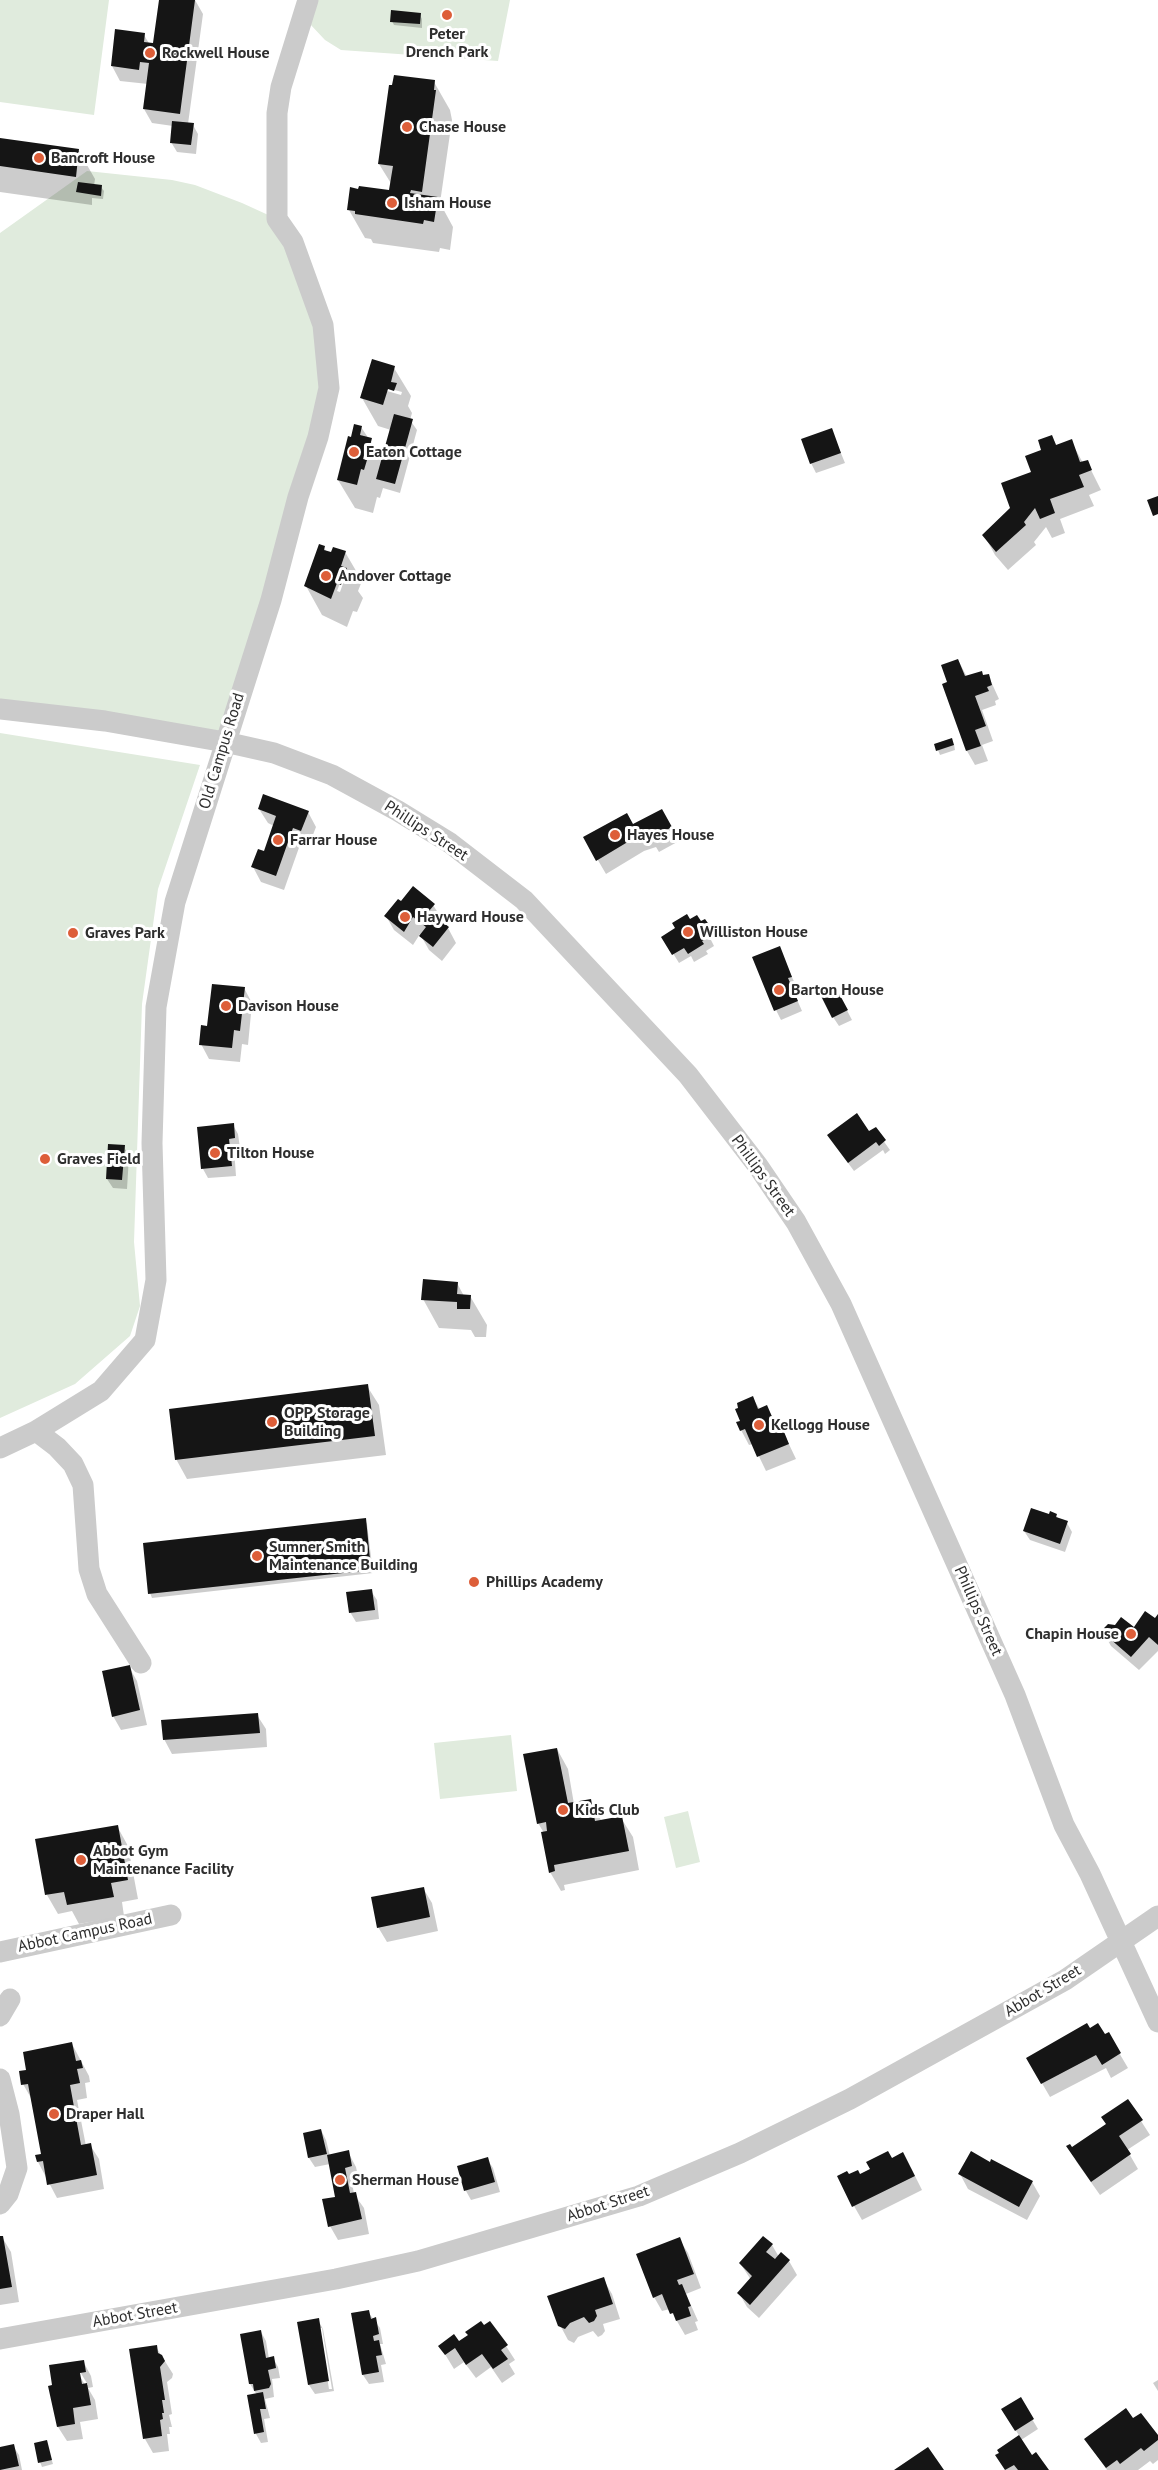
<!DOCTYPE html>
<style>
body{margin:0}
canvas{display:block;background:#fff}
</style>
<canvas width="1158" height="2470"></canvas>
<script>
const context = document.querySelector('canvas').getContext('2d');
context.lineJoin = 'round';
function paint(path, color) {
  context.fillStyle = color;
  context.fill(path, 'evenodd');
}
function shape(rows) {
  const path = new Path2D();
  for (const r of rows) {
    path.moveTo(r[0], r[1]);
    for (let i = 2; i < r.length; i += 2) path.lineTo(r[i], r[i + 1]);
  }
  return path;
}
function stroke(path, color, width, dash) {
  context.strokeStyle = color;
  context.lineWidth = width;
  context.lineCap = dash ? 'butt' : 'round';
  context.setLineDash(dash || []);
  context.stroke(path);
}
function label(font, color, halo, rows, align = 'center') {
  context.font = font + ' "PT Sans",sans-serif';
  context.lineWidth = 6;
  context.setLineDash([]);
  context.textBaseline = 'middle';
  context.strokeStyle = halo;
  context.fillStyle = color;
  for (const [text, x, y, turn = 0] of rows) {
    context.save();
    context.translate(x, y);
    context.rotate((+turn || 0) * Math.PI / 180);
    context.textAlign = isNaN(turn) ? turn : align;
    if (halo) context.strokeText(text, 0, 0);
    context.fillText(text, 0, 0);
    context.restore();
  }
}
const green = shape([
 [0,0,109,0,94,115,0,102],
 [317,0,510,0,498,61,341,50,325,40,309,23],
 [87,171,172,180,195,185,242,203,277,219,300,263,329,388,225,742,0,707,0,233],
 [0,733,200,765,158,889,142,1004,134,1242,140,1306,130,1336,75,1384,0,1418],
 [511,1735,517,1791,440,1799,434,1743],
 [688,1811,700,1862,676,1868,664,1817]
]);
const shadow = shape([
 [160,0,195,0,203,14,188,124,193,125,198,134,196,154,177,152,171,142,173,126,152,123,144,109,148,84,120,81,112,66,144,35,150,45,154,45],
 [420,15,422,19,422,28,394,25,392,21],
 [434,82,450,110,452,120,440,203,453,227,450,250,440,248,439,252,373,243,371,239,365,238,349,210,391,192,392,185,379,164],
 [0,139,79,151,95,179,94,186,101,187,104,191,103,199,92,198,92,205,0,192],
 [394,368,411,396,408,406,412,413,410,420,417,430,400,493,383,488,380,498,377,497,373,513,355,508,338,480,352,439,361,427,383,460,391,430,378,426,362,398],
 [387,388,402,392,401,395,387,391],
 [831,429,845,463,816,473,811,463],
 [1052,437,1057,446,1071,441,1083,463,1087,462,1101,490,1089,495,1094,506,1060,519,1065,533,1052,538,1046,527,1034,542,1036,545,1008,570,995,555,984,535,1012,508],
 [324,548,327,552,345,552,362,581,358,591,363,598,357,612,353,611,347,627,322,615,306,586],
 [342,578,345,578,340,592,337,591],
 [958,660,967,677,988,675,999,699,995,701,996,705,982,710,993,741,982,745,988,761,975,765,967,751,944,685,949,683],
 [954,744,955,750,940,755,936,745],
 [259,809,308,812,316,827,309,845,301,842,284,890,261,882,253,867,265,853,274,826,268,823],
 [662,811,679,841,659,852,656,847,644,851,606,874,585,838,633,826],
 [433,905,442,919,440,922,448,928,456,943,442,961,429,950,420,934,413,945,394,930,386,916],
 [689,921,709,927,714,936,710,938,714,946,706,951,708,954,694,962,691,956,679,963,663,937],
 [779,948,796,986,792,988,802,1011,781,1020,776,1010],
 [244,988,252,1003,248,1045,242,1044,240,1062,209,1059,201,1044,209,1027],
 [840,997,852,1020,839,1026,833,1017],
 [233,1125,238,1134,240,1148,234,1148,236,1176,208,1178,203,1169,199,1128],
 [875,1129,890,1150,885,1154,883,1150,854,1171,834,1144,869,1133],
 [124,1147,129,1156,127,1189,113,1188,107,1179],
 [457,1283,464,1296,470,1296,487,1325,486,1337,475,1337,471,1330,439,1328,423,1299],
 [367,1386,379,1405,386,1455,187,1479,176,1459],
 [753,1398,760,1410,767,1407,774,1420,777,1419,796,1459,766,1471,753,1444,749,1445,741,1430,742,1422],
 [1056,1515,1059,1520,1067,1523,1072,1532,1065,1552,1030,1540,1024,1531],
 [365,1520,367,1524,373,1573,152,1598,150,1593],
 [371,1591,377,1600,379,1619,356,1622,350,1612],
 [1158,1617,1158,1651,1139,1670,1111,1646,1103,1632,1134,1629,1155,1620],
 [129,1667,137,1681,147,1725,121,1730,113,1716],
 [257,1715,266,1729,267,1747,172,1754,164,1739],
 [557,1749,568,1769,574,1804,590,1801,601,1820,621,1818,633,1837,639,1870,564,1885,565,1890,561,1891,550,1872,544,1833,538,1823],
 [117,1826,128,1846,138,1899,122,1902,124,1916,79,1924,72,1911,58,1914,47,1895],
 [423,1888,432,1903,438,1931,387,1942,378,1927],
 [1089,2030,1104,2036,1108,2034,1128,2068,1111,2078,1106,2068,1050,2097,1028,2059],
 [72,2044,89,2076,90,2082,85,2083,87,2098,77,2100,86,2146,90,2145,99,2159,104,2189,57,2198,38,2162,43,2155,31,2098,23,2084,28,2071],
 [1141,2121,1150,2135,1127,2150,1138,2169,1100,2195,1076,2161,1072,2149],
 [321,2130,326,2140,330,2156,348,2152,356,2167,359,2181,352,2182,354,2194,364,2208,369,2234,338,2240,330,2226,337,2198,330,2164,315,2167,309,2158,304,2134],
 [487,2159,493,2168,500,2192,471,2200,466,2191,459,2167],
 [892,2160,911,2168,922,2190,862,2220,854,2206,848,2176,859,2176],
 [960,2174,1032,2182,1040,2196,1027,2220,968,2189],
 [2,2237,11,2252,19,2302,0,2305,0,2238],
 [679,2239,688,2253,701,2288,686,2294,698,2321,695,2322,698,2330,685,2335,670,2309,662,2311,654,2297],
 [772,2245,779,2257,789,2261,797,2275,759,2318,747,2307,739,2293,751,2280,740,2263],
 [603,2279,612,2294,620,2319,603,2324,605,2331,602,2335,598,2337,593,2331,578,2337,574,2343,568,2340,560,2325],
 [368,2312,380,2328,383,2344,380,2344,386,2364,381,2365,384,2382,369,2384,363,2375,352,2314],
 [318,2320,323,2329,334,2391,315,2394,309,2385],
 [319,2328,322,2328,332,2389,329,2389],
 [261,2332,266,2341,269,2359,273,2358,278,2367,280,2378,272,2379,274,2397,265,2399,270,2418,264,2419,268,2442,261,2443,256,2434,257,2395,250,2384],
 [459,2343,506,2346,515,2360,509,2364,515,2374,502,2383,491,2367,476,2378,464,2362,454,2369,440,2346],
 [156,2347,173,2374,172,2378,167,2382,172,2414,169,2415,172,2427,169,2427,170,2434,167,2434,169,2451,153,2453,145,2439,131,2350],
 [83,2361,91,2376,93,2387,88,2388,95,2400,98,2419,80,2422,83,2439,67,2441,58,2427,54,2386],
 [79,2370,88,2385,85,2385,77,2371],
 [1158,2380,1158,2391,1153,2383],
 [1020,2399,1038,2429,1021,2440,1032,2457,1047,2470,1006,2470,997,2456,1020,2437,1003,2410],
 [1133,2420,1158,2437,1158,2460,1153,2464,1150,2461,1138,2470,1107,2470,1086,2440],
 [46,2442,53,2464,42,2467,40,2462],
 [13,2446,19,2455,22,2470,0,2470,0,2449]
]);
const building = shape([
 [159,0,195,0,180,114,143,109,149,63,140,62,139,70,111,66,115,29,145,33,144,42,153,43],
 [391,10,421,13,420,24,390,22],
 [394,75,435,80,434,90,436,90,422,192,411,190,410,193,438,197,434,222,424,220,423,224,355,214,355,211,347,210,350,187,358,189,359,186,389,190,393,166,378,164,389,85,392,85],
 [172,121,194,123,191,145,170,143],
 [0,138,79,149,76,177,0,166],
 [78,182,102,185,101,196,76,192],
 [372,359,395,366,391,382,397,383,394,391,388,389,383,405,360,398],
 [394,414,413,419,395,484,376,479],
 [354,424,362,426,360,435,372,438,370,446,367,445,363,459,367,460,364,470,361,469,357,485,337,480,348,436,351,437],
 [832,428,841,453,810,464,801,439],
 [1052,435,1056,445,1072,439,1080,462,1088,460,1092,470,1079,475,1084,487,1050,499,1055,513,1040,519,1035,508,1024,522,1026,525,996,552,982,535,1010,508,1001,483,1031,472,1025,456,1041,450,1038,440],
 [1158,496,1158,514,1153,516,1147,500],
 [319,544,325,546,324,550,331,552,333,547,346,551,341,566,347,568,341,585,337,583,331,599,304,586],
 [958,659,965,676,982,671,983,675,989,674,992,685,987,687,989,691,975,696,986,726,975,730,981,746,966,751,942,684,947,682,941,665],
 [952,738,954,745,936,751,934,744],
 [263,794,309,811,301,831,293,828,276,876,251,867,258,849,264,851,276,816,258,809],
 [662,809,672,827,650,839,647,834,636,837,596,861,583,837,627,813,633,824],
 [413,886,435,904,423,918,429,923,435,916,449,927,433,947,419,936,426,927,413,917,404,932,384,916,398,899,401,901],
 [687,914,690,919,697,915,701,921,705,919,710,926,706,929,710,936,702,941,704,944,688,954,684,948,672,955,661,937,675,928,672,923],
 [780,946,792,977,788,978,798,1001,774,1011,752,957],
 [212,984,245,987,240,1031,234,1030,232,1048,199,1045,201,1025,207,1026],
 [835,986,848,1010,832,1018,820,994],
 [857,1113,869,1131,876,1127,886,1140,879,1146,876,1142,848,1163,827,1135],
 [234,1123,235,1138,229,1139,232,1166,201,1169,197,1127],
 [108,1144,125,1145,122,1180,106,1179],
 [423,1279,458,1282,457,1294,471,1295,470,1309,457,1309,457,1302,421,1300],
 [368,1384,375,1436,175,1460,169,1409],
 [753,1396,758,1409,767,1405,773,1419,778,1417,789,1444,757,1457,745,1429,740,1431,736,1422,740,1421,735,1409,738,1408,737,1403],
 [1031,1508,1049,1514,1050,1511,1057,1514,1056,1517,1068,1521,1060,1544,1023,1531],
 [366,1518,371,1570,148,1594,143,1543],
 [372,1589,375,1610,349,1613,346,1592],
 [1145,1611,1155,1618,1158,1614,1158,1645,1149,1637,1131,1657,1101,1631,1108,1624,1115,1625,1121,1617,1134,1627],
 [130,1665,140,1710,112,1717,102,1671],
 [258,1713,260,1733,163,1740,161,1720],
 [557,1748,568,1803,591,1799,595,1821,622,1816,629,1851,554,1865,555,1871,549,1873,541,1832,547,1831,546,1822,537,1824,523,1754],
 [118,1825,128,1880,111,1883,114,1897,67,1905,64,1892,45,1895,35,1839],
 [424,1887,430,1917,377,1928,371,1897],
 [1087,2023,1090,2028,1098,2023,1105,2034,1109,2032,1121,2053,1102,2065,1096,2055,1041,2084,1026,2058],
 [72,2042,76,2061,81,2060,83,2068,77,2069,80,2083,70,2085,81,2145,91,2143,97,2175,47,2185,43,2161,37,2162,35,2155,41,2154,28,2084,21,2085,19,2071,26,2070,23,2052],
 [1128,2099,1143,2120,1119,2136,1131,2154,1091,2182,1066,2146,1070,2144,1072,2147,1106,2124,1101,2117],
 [321,2129,327,2154,308,2158,303,2133],
 [349,2150,352,2166,345,2168,350,2193,356,2192,362,2219,328,2227,322,2199,335,2197,327,2155],
 [888,2151,892,2158,903,2152,915,2176,852,2207,837,2176,847,2171,849,2174,858,2170,860,2174,870,2169,866,2162],
 [971,2151,990,2162,991,2159,1033,2181,1019,2207,958,2174],
 [488,2157,495,2182,464,2191,457,2166],
 [0,2236,3,2236,12,2287,0,2289],
 [763,2236,773,2244,766,2252,775,2259,781,2252,790,2260,750,2305,737,2293,752,2276,739,2263],
 [680,2237,694,2274,677,2280,679,2285,682,2284,691,2306,688,2307,691,2316,676,2321,673,2313,670,2314,662,2294,653,2298,636,2254],
 [604,2277,613,2304,595,2310,597,2316,594,2321,589,2323,584,2317,570,2323,565,2329,558,2326,547,2296],
 [369,2310,371,2319,376,2317,379,2334,373,2336,374,2341,379,2340,382,2355,376,2356,379,2372,362,2375,351,2313],
 [319,2318,329,2381,308,2385,297,2322],
 [481,2321,484,2325,490,2321,508,2345,501,2350,508,2359,493,2369,482,2354,466,2365,455,2348,445,2355,438,2346,454,2334,459,2341,468,2335,465,2332],
 [261,2330,266,2358,274,2356,276,2368,268,2370,271,2384,269,2388,254,2391,253,2384,249,2384,240,2334],
 [157,2345,158,2353,162,2355,165,2361,160,2367,165,2400,162,2400,164,2413,162,2413,163,2419,160,2420,162,2436,143,2439,129,2349],
 [84,2360,86,2372,80,2373,82,2384,87,2383,91,2405,73,2408,75,2424,57,2427,48,2386,52,2385,49,2365],
 [263,2392,266,2409,260,2409,264,2432,254,2434,247,2395],
 [1021,2397,1034,2419,1015,2431,1001,2409],
 [1126,2408,1133,2418,1141,2413,1158,2435,1158,2440,1144,2451,1141,2448,1120,2464,1117,2460,1106,2468,1084,2439],
 [1019,2435,1032,2455,1036,2452,1049,2470,1018,2470,1014,2465,1005,2470,995,2455,999,2453,997,2450],
 [47,2440,52,2460,38,2463,34,2443],
 [14,2444,19,2466,0,2470,0,2447],
 [928,2447,944,2470,894,2470]
]);
const minor = shape([
 [0,709,105,721,225,742,274,753,332,775,398,811,450,843,524,900,688,1075,758,1166,796,1222,841,1304,1015,1695,1064,1825,1090,1874,1158,2022],
 [36,1431,57,1447,73,1464,83,1485,89,1569,97,1594,141,1663],
 [0,1448,36,1431,101,1391,145,1340,156,1280,152,1143,156,1007,175,902,271,600,298,497,318,437,329,388,323,325,293,242,277,219,277,113,281,87,308,0],
 [0,1952,171,1915],
 [0,2016,10,1999],
 [0,2079,9,2114,17,2168,8,2194,0,2204],
 [0,2339,336,2279,418,2261,639,2196,740,2153,850,2099,1065,1980,1158,1916]
]);
const markers = [
 [447,15,6,"#dd5e39"],
 [150,53,6,"#dd5e39"],
 [407,127,6,"#dd5e39"],
 [39,158,6,"#dd5e39"],
 [392,203,6,"#dd5e39"],
 [354,452,6,"#dd5e39"],
 [326,576,6,"#dd5e39"],
 [615,835,6,"#dd5e39"],
 [278,840,6,"#dd5e39"],
 [405,917,6,"#dd5e39"],
 [688,932,6,"#dd5e39"],
 [73,933,6,"#dd5e39"],
 [779,990,6,"#dd5e39"],
 [226,1006,6,"#dd5e39"],
 [215,1153,6,"#dd5e39"],
 [45,1159,6,"#dd5e39"],
 [272,1422,6,"#dd5e39"],
 [759,1425,6,"#dd5e39"],
 [257,1556,6,"#dd5e39"],
 [474,1582,6,"#dd5e39"],
 [1131,1634,6,"#dd5e39"],
 [563,1810,6,"#dd5e39"],
 [81,1860,6,"#dd5e39"],
 [54,2114,6,"#dd5e39"],
 [340,2180,6,"#dd5e39"]
];
const poiNames = [
 ["Peter",447,34,"center"],
 ["Drench Park",447,52,"center"],
 ["Rockwell House",162,53],
 ["Chase House",419,127],
 ["Bancroft House",51,158],
 ["Isham House",404,203],
 ["Eaton Cottage",366,452],
 ["Andover Cottage",338,576],
 ["Hayes House",627,835],
 ["Farrar House",290,840],
 ["Hayward House",417,917],
 ["Williston House",700,932],
 ["Graves Park",85,933],
 ["Barton House",791,990],
 ["Davison House",238,1006],
 ["Tilton House",227,1153],
 ["Graves Field",57,1159],
 ["OPP Storage",284,1413],
 ["Building",284,1431],
 ["Kellogg House",771,1425],
 ["Sumner Smith",269,1547],
 ["Maintenance Building",269,1565],
 ["Phillips Academy",486,1582],
 ["Chapin House",1119,1634,"right"],
 ["Kids Club",575,1810],
 ["Abbot Gym",93,1851],
 ["Maintenance Facility",93,1869],
 ["Draper Hall",66,2114],
 ["Sherman House",352,2180]
];
const streetNames = [
 ["Old Campus Road",222,751,-73],
 ["Phillips Street",426,831,33],
 ["Phillips Street",763,1176,54],
 ["Phillips Street",978,1611,66],
 ["Abbot Campus Road",85,1933,-12],
 ["Abbot Street",1043,1991,-31],
 ["Abbot Street",608,2204,-18],
 ["Abbot Street",135,2315,-10]
];
paint(green, '#e0ebdd');
paint(shadow, '#0003');
paint(building, '#151515');
stroke(minor, '#cbcbcb', 21);
for (const [x, y, r, color] of markers) {
  const dot = new Path2D();
  dot.arc(x, y, r, 0, 2 * Math.PI);
  context.fillStyle = color;
  context.fill(dot);
  stroke(dot, '#fff', 2);
}
label('bold 16px', '#2e2e2e', '#fff', poiNames, 'left');
label('16px', '#2e2e2e', '#fff', streetNames);
</script>
